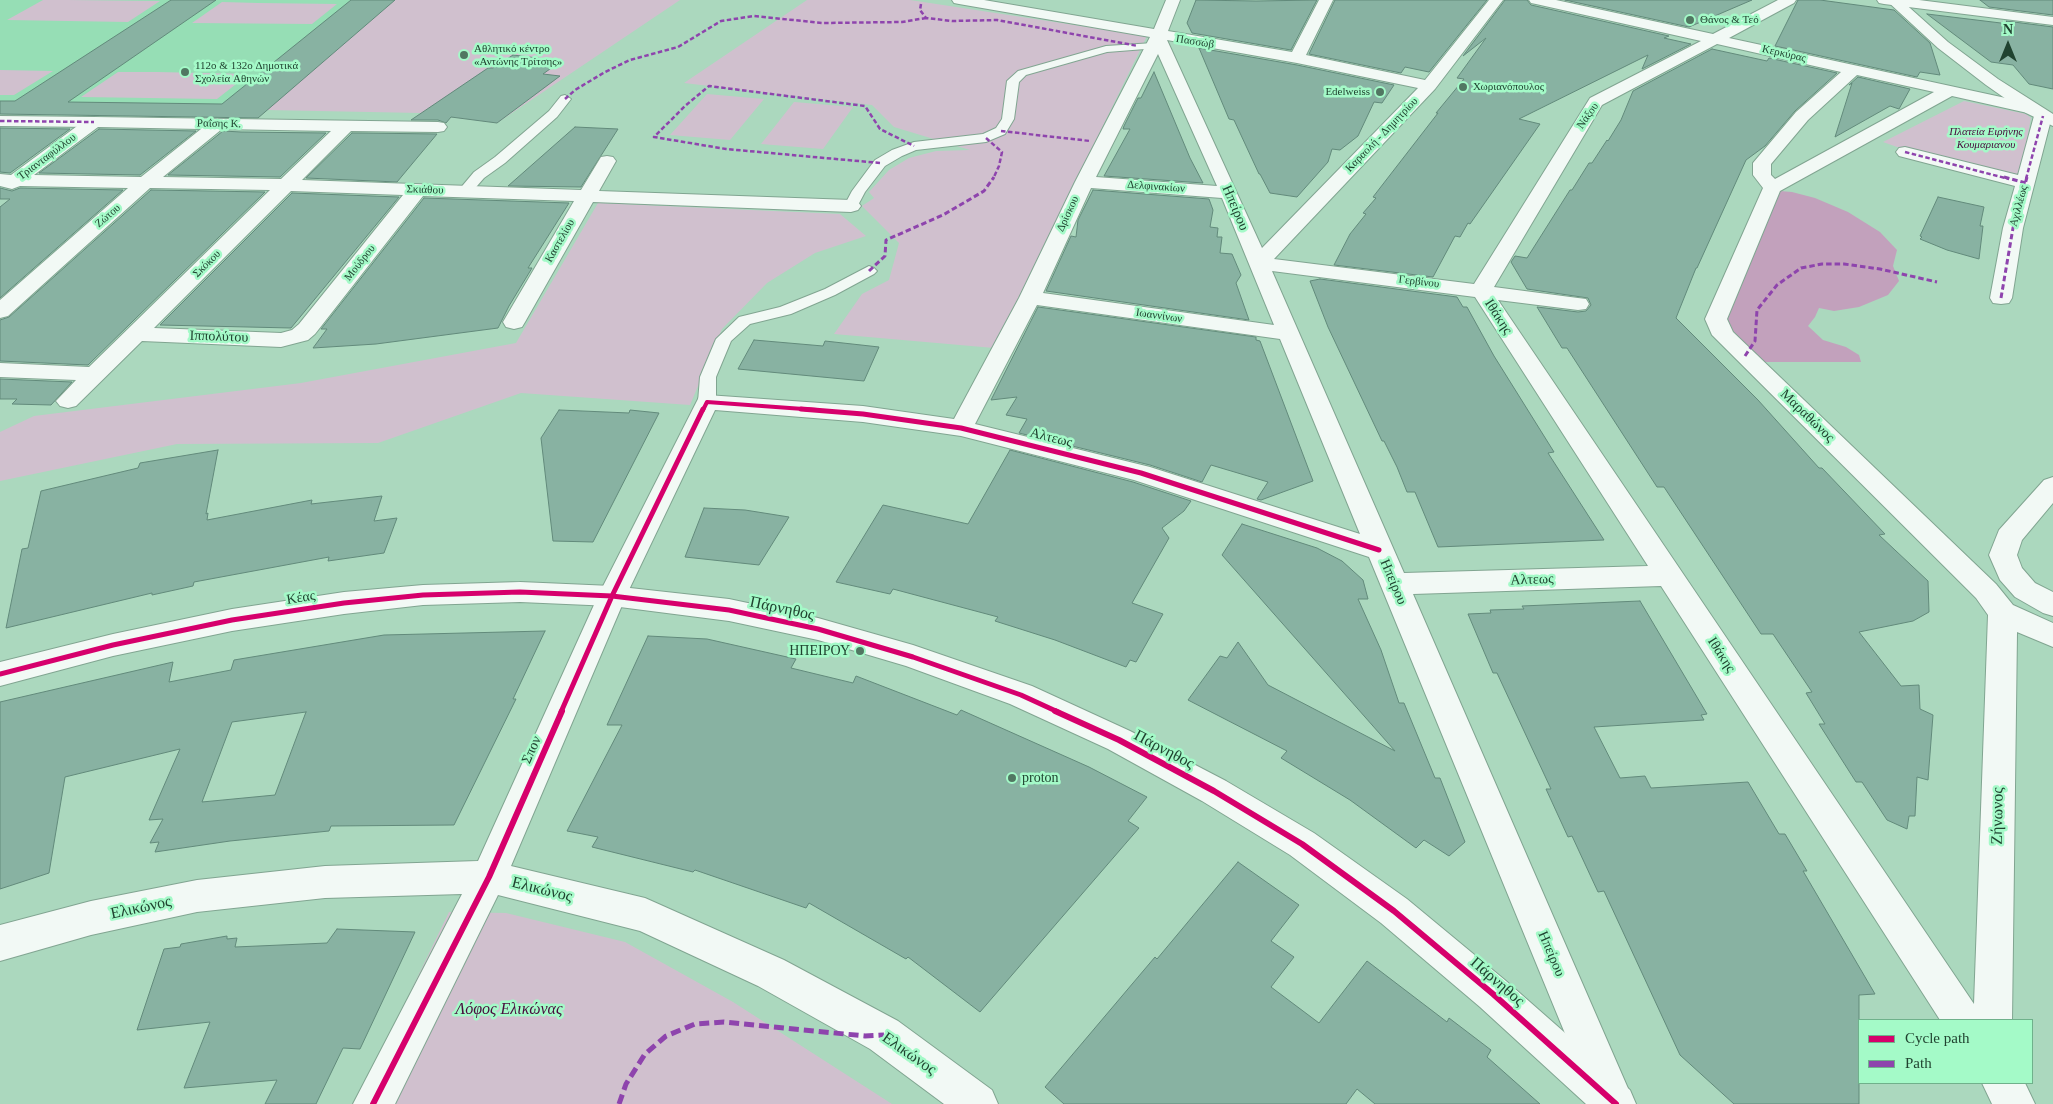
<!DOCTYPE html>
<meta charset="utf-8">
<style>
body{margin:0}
#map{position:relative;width:2053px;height:1104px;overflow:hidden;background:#abd8be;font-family:Georgia,serif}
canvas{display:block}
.legend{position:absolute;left:1858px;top:1019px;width:175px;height:65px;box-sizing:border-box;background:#a4fac8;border:1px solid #6fb18b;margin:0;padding:6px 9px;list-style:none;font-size:15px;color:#204330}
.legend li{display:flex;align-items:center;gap:10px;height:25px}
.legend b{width:25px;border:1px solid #6fb18b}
.north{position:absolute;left:1983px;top:20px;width:50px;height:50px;-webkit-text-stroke:4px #a4fac8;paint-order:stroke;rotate:0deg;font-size:14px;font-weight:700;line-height:20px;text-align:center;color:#204330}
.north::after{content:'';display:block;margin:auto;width:18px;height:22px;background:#204330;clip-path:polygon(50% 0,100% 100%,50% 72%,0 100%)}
</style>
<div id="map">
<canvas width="2053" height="1104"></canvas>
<ul class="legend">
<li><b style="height:6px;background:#d6006c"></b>Cycle path</li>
<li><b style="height:6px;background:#8e44ad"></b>Path</li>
</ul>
<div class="north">N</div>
</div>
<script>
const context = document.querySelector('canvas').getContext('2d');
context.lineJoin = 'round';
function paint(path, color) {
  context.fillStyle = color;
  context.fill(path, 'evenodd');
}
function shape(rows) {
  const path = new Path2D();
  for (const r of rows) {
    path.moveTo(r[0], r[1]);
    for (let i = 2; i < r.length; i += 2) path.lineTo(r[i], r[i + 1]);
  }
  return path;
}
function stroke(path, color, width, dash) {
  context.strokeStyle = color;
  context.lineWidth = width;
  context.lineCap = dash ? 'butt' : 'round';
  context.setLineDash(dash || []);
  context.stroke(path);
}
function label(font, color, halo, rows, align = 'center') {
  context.font = font + ' Georgia,serif';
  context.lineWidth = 5;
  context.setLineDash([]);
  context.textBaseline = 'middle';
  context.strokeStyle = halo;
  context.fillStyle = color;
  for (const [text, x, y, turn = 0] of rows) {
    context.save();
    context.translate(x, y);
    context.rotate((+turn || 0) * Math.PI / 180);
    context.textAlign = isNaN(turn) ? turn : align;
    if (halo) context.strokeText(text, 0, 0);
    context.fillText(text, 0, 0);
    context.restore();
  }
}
const built = shape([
 [0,0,395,0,266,110,0,106]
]);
const green = shape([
 [43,0,69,0,160,1,128,22,7,20],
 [395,0,680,0,497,123,421,113,266,110],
 [807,0,910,0,1147,36,994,348,834,334,862,294,889,280,899,243,862,206,874,198,869,192,889,170,909,158,936,151,970,150,894,127,872,105,684,83],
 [222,2,258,3,337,4,312,24,192,23],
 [0,70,53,71,14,95,0,95],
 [118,72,157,72,249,74,217,99,81,97],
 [707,94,764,99,730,140,670,135],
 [1964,101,2026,114,2031,118,2019,179,1917,154,1883,142],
 [794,102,853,107,823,149,761,144],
 [598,203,840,214,866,236,815,253,767,283,722,329,690,405,521,393,378,443,177,444,0,481,0,432,34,416,301,383,516,343],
 [449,912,506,913,625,942,733,1002,892,1104,356,1104]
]);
const forest = shape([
 [1780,191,1792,192,1815,198,1848,212,1880,232,1897,250,1893,266,1899,281,1888,295,1859,307,1834,311,1819,308,1815,317,1808,326,1823,340,1846,347,1859,355,1861,362,1761,362,1726,323,1726,315]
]);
const building = shape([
 [171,0,216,0,68,102,222,104,351,0,395,0,258,118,0,114,0,101,15,101,171,0],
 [1196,0,1256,1,1317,0,1291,50,1192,33,1187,23,1196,0],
 [1335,0,1487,0,1429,72,1405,67,1401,73,1309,54,1335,0],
 [1505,0,1527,0,1531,5,1669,36,1664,38,1691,44,1642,69,1648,55,1519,119,1540,124,1470,224,1468,223,1460,237,1455,236,1433,277,1334,265,1350,234,1366,214,1363,213,1376,198,1373,197,1438,113,1436,113,1464,79,1457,78,1486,38,1463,56,1505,0],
 [1565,0,1752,0,1689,27,1565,0],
 [1798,0,1820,0,1894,10,1930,43,1940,75,1920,72,1917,77,1775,46,1798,0],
 [1980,0,2053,0,2053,15,1989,7,1980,0],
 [1927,14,2009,24,2006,21,2053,27,2053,89,2029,84,2013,65,1991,62,1927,14],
 [1199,48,1297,65,1394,85,1382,103,1374,102,1358,136,1340,150,1332,149,1328,162,1297,197,1270,193,1260,174,1259,174,1234,120,1229,119,1199,48],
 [1712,49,1767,61,1769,58,1837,73,1795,111,1765,146,1746,160,1697,268,1696,268,1676,318,1758,400,1819,468,1822,468,1885,534,1879,535,1928,581,1929,612,1913,621,1859,632,1901,686,1919,685,1920,709,1933,715,1928,780,1917,777,1915,816,1909,816,1907,829,1887,820,1862,782,1856,782,1819,724,1825,724,1806,693,1812,692,1773,634,1761,634,1664,487,1657,487,1567,348,1562,348,1537,307,1578,312,1586,311,1591,305,1588,298,1527,289,1511,262,1515,256,1527,258,1570,190,1572,190,1589,163,1592,163,1607,140,1608,141,1621,120,1633,91,1712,49],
 [513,55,561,61,543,74,560,76,497,123,451,117,446,123,438,120,411,120,488,68,493,68,513,55],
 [1154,72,1190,158,1203,183,1104,176,1130,129,1123,129,1124,126,1138,98,1141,98,1154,72],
 [1858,77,1910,89,1899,109,1890,106,1835,137,1852,83,1849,85,1858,77],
 [575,127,618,129,581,187,508,186,575,127],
 [0,128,70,129,10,173,0,172,0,128],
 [99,129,196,131,140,175,39,173,99,129],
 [223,131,241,132,326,133,280,177,168,175,223,131],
 [352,133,362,133,437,134,397,182,306,178,352,133],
 [0,188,12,191,20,188,123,190,0,298,0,207,10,199,0,199,0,188],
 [151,190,265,192,88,365,0,361,0,320,9,317,151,190],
 [1093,190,1209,199,1213,210,1210,227,1218,228,1217,237,1222,237,1220,253,1232,254,1241,275,1236,283,1249,320,1046,291,1071,236,1076,237,1078,220,1093,190],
 [292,193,399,197,291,328,160,325,292,193],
 [1938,197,1984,207,1980,226,1983,226,1979,259,1947,250,1920,239,1922,237,1920,236,1938,197],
 [424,198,569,203,528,268,532,268,509,306,498,328,376,344,313,348,327,329,321,329,424,198],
 [1320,279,1457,297,1463,307,1467,307,1494,356,1554,452,1548,453,1604,540,1438,547,1415,492,1407,492,1397,467,1384,441,1382,441,1328,327,1310,281,1320,279],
 [1038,307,1256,337,1256,340,1260,341,1313,481,1261,500,1257,499,1268,482,1211,465,1202,482,1150,465,1019,433,1027,419,1006,415,1017,397,991,400,1038,307],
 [754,340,823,346,825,341,879,347,864,381,738,369,754,340],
 [0,379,72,382,51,405,12,404,17,399,0,399,0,379],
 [559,410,629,413,630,410,659,413,593,542,553,541,541,438,559,410],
 [218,450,206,514,208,513,207,520,312,500,311,504,382,496,374,521,397,518,384,553,328,561,329,557,194,582,193,586,152,595,152,593,6,628,22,549,28,548,41,491,138,468,140,463,218,450],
 [1010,450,1133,482,1191,501,1184,511,1162,528,1169,538,1132,603,1163,614,1136,662,1130,660,1126,667,1055,640,995,621,998,617,893,589,890,594,836,582,883,505,968,524,1010,450],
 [704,508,745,510,789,517,759,565,685,557,704,508],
 [1242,524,1317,548,1342,561,1363,580,1368,599,1358,599,1381,650,1399,703,1404,703,1435,778,1440,778,1465,842,1449,856,1424,840,1416,848,1350,800,1281,758,1287,751,1188,700,1220,656,1227,658,1238,642,1268,685,1395,751,1222,555,1242,524],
 [1640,601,1707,714,1701,715,1704,720,1594,727,1620,778,1645,776,1651,788,1748,782,1779,834,1785,834,1807,871,1803,871,1875,994,1859,995,1859,1104,1734,1104,1680,1055,1604,891,1598,892,1572,836,1568,837,1546,789,1551,789,1497,673,1493,673,1468,614,1491,613,1490,610,1524,609,1522,606,1640,601],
 [545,631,513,699,516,699,454,825,331,826,329,831,230,841,155,852,159,842,150,843,163,819,149,820,180,749,65,777,49,873,0,889,0,702,173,662,169,682,231,670,234,660,384,635,545,631],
 [306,712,275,795,202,802,232,722,306,712],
 [648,636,707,639,796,659,791,668,853,683,856,676,957,715,961,710,1089,767,1147,797,1128,821,1139,828,980,1012,908,957,906,959,809,903,806,908,695,870,693,872,592,847,598,837,567,831,622,725,607,725,648,636],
 [1238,862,1299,905,1271,941,1294,957,1271,987,1319,1023,1367,961,1447,1022,1449,1018,1491,1050,1487,1057,1540,1104,1375,1104,1357,1089,1346,1104,1064,1104,1045,1087,1155,957,1157,959,1238,862],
 [337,929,415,932,360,1049,343,1048,316,1104,265,1104,277,1080,184,1088,210,1022,137,1030,164,949,180,947,181,944,227,936,227,939,237,938,235,947,327,943,337,929]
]);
const service = shape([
 [1154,43,1160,46,1158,48,1107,52,1026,75,1019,82,1014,119,1005,134,986,142,916,150,902,156,885,166,865,192,856,209,851,210,844,206,852,191,875,160,892,150,914,142,983,134,996,128,1002,119,1007,81,1018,71,1106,46,1154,43],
 [565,95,571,99,557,117,505,163,484,178,470,194,460,194,458,191,474,172,495,157,549,111,561,96,565,95],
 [869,266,874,268,877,271,874,274,835,295,791,314,750,324,731,341,716,377,716,402,713,406,707,407,701,406,698,402,700,377,716,339,739,317,780,307,825,289,869,266]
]);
const pedestrian = shape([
 [2043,111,2049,112,2052,116,2023,228,2012,298,2009,303,2001,304,1993,303,1990,298,2003,228,2015,186,1899,156,1896,152,1899,148,1905,147,2018,175,2034,116,2037,112,2043,111],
 [0,116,94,117,100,118,103,122,100,126,94,127,0,126,0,116]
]);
const minor = shape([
 [952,0,984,0,1154,29,1166,0,1180,0,1168,31,1292,52,1319,0,1333,0,1306,55,1425,80,1489,0,1503,0,1435,89,1274,259,1474,284,1590,98,1701,41,1536,4,1531,3,1529,0,1556,0,1713,34,1778,0,1796,0,1794,3,1729,38,2038,105,2040,109,2038,113,2032,114,1952,96,1780,191,1727,319,1733,332,1996,584,2013,605,2053,623,2053,647,2017,632,2012,1020,1940,1020,1661,586,1413,594,1630,1093,1626,1104,1594,1104,1369,557,1134,480,961,436,863,422,715,410,626,596,511,866,645,898,784,960,898,1021,992,1090,998,1104,944,1104,870,1049,758,986,640,931,498,895,395,1104,353,1104,462,894,325,898,197,912,91,935,0,961,0,925,91,901,197,880,325,866,478,861,598,596,699,397,707,395,863,406,954,419,1019,298,1075,182,1150,37,959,4,954,3,952,0],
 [1167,40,1297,63,1418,88,1262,248,1167,40],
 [1717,44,1841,72,1796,112,1753,163,1753,175,1763,188,1705,319,1712,335,1976,598,1988,615,1974,1004,1498,300,1578,310,1586,309,1589,304,1586,299,1578,298,1494,287,1602,105,1717,44],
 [1158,54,1217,186,1096,177,1158,54],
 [1857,75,1934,92,1775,179,1771,175,1771,164,1808,120,1857,75],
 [1091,188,1222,198,1274,325,1043,293,1091,188],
 [1272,271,1475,297,1648,566,1404,573,1272,271],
 [1037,305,1280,339,1360,534,1150,467,975,424,1037,305],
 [1877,0,1919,0,2053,17,2053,25,1884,4,1879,3,1877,0],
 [94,117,438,122,444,123,447,127,444,131,438,132,351,131,302,180,581,190,601,157,607,156,613,157,616,161,599,191,851,200,858,202,861,206,858,210,851,212,593,202,525,322,522,327,514,329,506,327,503,322,574,201,423,196,315,334,308,340,281,347,142,341,76,406,68,408,60,406,56,401,76,380,0,377,0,363,89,367,270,190,150,188,8,316,0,318,0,300,128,188,20,186,12,189,0,186,0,174,11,175,88,118,94,117],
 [98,127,201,129,141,177,34,175,98,127],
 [222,129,331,131,281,179,163,177,222,129],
 [291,191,403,195,299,324,292,330,281,333,154,328,291,191],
 [2053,477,2053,503,2022,540,2017,555,2022,568,2035,583,2053,592,2053,616,2043,613,2015,597,2000,580,1989,555,1999,530,2044,480,2053,477],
 [1982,1083,2025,1083,2035,1104,1992,1104,1982,1083]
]);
const tertiary = shape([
 [1886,0,1901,0,1948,42,1998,79,2053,114,2053,126,2026,113,1986,85,1938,48,1886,0],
 [520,582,612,586,729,599,818,618,913,645,1032,686,1130,731,1226,781,1314,833,1407,899,1506,981,1630,1090,1636,1104,1586,1104,1480,1007,1381,923,1290,855,1202,801,1108,749,1010,704,906,666,818,640,729,621,612,606,520,602,423,605,344,614,232,631,113,656,0,686,0,662,113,634,232,609,344,592,423,585,520,582]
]);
const quietFar2 = shape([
 [921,4,920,10,926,18,952,21,997,20,1138,46],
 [565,99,575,90,605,72,630,60,678,47,721,21,754,16,822,23,902,22,926,18],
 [0,121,94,122],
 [1001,131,1090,141],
 [986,138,1002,152,999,166,993,179],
 [1905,152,2009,179],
 [880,163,726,149,654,137,685,106,709,86,865,106,880,129,914,146],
 [2026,179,2043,116]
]);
const quietFar1 = shape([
 [2004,177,2026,183],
 [869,271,885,256,886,240,943,215,984,191,994,177],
 [2001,298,2013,228,2027,177],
 [1745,356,1755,341,1757,310,1777,285,1801,268,1822,264,1844,264,1880,269,1937,282]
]);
const quiet = shape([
 [619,1104,626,1084,645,1054,666,1036,695,1024,724,1022,865,1036,884,1035]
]);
const cyclewayFar2 = shape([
 [703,410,707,402,817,410]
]);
const cyclewayFar1 = shape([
 [801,409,863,414,961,428,1141,473,1379,550],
 [0,674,113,645,232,620,344,603,423,595,520,592,612,596,729,610,818,629,913,657,1021,695,1058,712],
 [561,712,612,596,703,409]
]);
const cycleway = shape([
 [1055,711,1119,740,1214,791,1302,844,1394,911,1493,994,1616,1104],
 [373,1104,489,877,562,711]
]);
const markers = [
 [1690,20,5,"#517762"],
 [464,55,5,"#517762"],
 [185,72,5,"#517762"],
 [1463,87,5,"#517762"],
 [1380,92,5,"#517762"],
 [860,651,5,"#517762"],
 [1012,778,5,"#517762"]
];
const farPoinames = [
 ["Θάνος & Τεό",1700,20],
 ["Αθλητικό κέντρο",474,49],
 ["«Αντώνης Τρίτσης»",474,62],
 ["112ο & 132ο Δημοτικά",195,66],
 ["Σχολεία Αθηνών",195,79],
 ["Χωριανόπουλος",1473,87],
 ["Edelweiss",1370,92,"right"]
];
const farStreetnames = [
 ["Πασσώβ",1195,42,9],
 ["Κερκύρας",1784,54,13],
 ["Νάξου",1588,116,-55],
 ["Ραΐσης Κ.",219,124,1],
 ["Καραολή - Δημητρίου",1382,135,-46],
 ["Τριανταφύλλου",47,157,-37],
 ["Δελφινακίων",1156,187,4],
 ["Σκιάθου",425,190,2],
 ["Αχιλλέως",2019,206,-75],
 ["Δρίσκου",1068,214,-65],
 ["Ζώτου",108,216,-41],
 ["Καστελίου",560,241,-60],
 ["Μούδρου",360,263,-52],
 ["Σκόκου",207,264,-45],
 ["Γερβίνου",1419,282,7],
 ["Ιωαννίνων",1159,316,8]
];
const farParknames = [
 ["Πλατεία Ειρήνης",1986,132],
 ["Κουμαριανου",1986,145]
];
const streetNames = [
 ["Ηπείρου",1235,208,67],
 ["Ιθάκης",1498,317,57],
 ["Ιππολύτου",219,337,2],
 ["Μαραθώνος",1807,416,44],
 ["Αλτεως",1051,438,14],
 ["Αλτεως",1532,580,-2],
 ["Ηπείρου",1393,582,67],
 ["Κέας",301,598,-9],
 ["Ιθάκης",1721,655,57],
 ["Σπον",532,750,-66],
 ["Ηπείρου",1551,954,67]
];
const poiNames = [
 ["ΗΠΕΙΡΟΥ",850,651],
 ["proton",1022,778,"left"]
];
const nearStreetnames = [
 ["Πάρνηθος",782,609,12],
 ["Πάρνηθος",1164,750,28],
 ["Ζήνωνος",1998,816,-89],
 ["Ελικώνος",542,890,14],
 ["Ελικώνος",141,908,-12],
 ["Πάρνηθος",1497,982,41],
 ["Ελικώνος",909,1054,35]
];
const nearParknames = [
 ["Λόφος Ελικώνας",509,1010]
];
paint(built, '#96deb5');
paint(green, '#d0c0ce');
paint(forest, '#c2a1bc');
paint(building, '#88b2a2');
stroke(building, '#628a7b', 1);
stroke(service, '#81a591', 2);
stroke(pedestrian, '#81a591', 2);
stroke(minor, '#81a591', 2);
stroke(tertiary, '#81a591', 2);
paint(service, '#f2f9f5');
paint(pedestrian, '#f2f9f5');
paint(minor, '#f2f9f5');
paint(tertiary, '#f2f9f5');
stroke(quietFar2, '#8e44ad', 2.5, [4.5, 2.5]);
stroke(quietFar1, '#8e44ad', 3, [5.5, 3]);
stroke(quiet, '#8e44ad', 5, [10, 5]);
stroke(cyclewayFar2, '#d6006c', 4);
stroke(cyclewayFar1, '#d6006c', 5);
stroke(cycleway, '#d6006c', 6);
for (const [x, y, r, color] of markers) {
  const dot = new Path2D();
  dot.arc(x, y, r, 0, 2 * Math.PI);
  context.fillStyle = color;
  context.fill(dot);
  stroke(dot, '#a4fac8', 2);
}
label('11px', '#204330', '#a4fac8', farPoinames, 'left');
label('11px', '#204330', '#a4fac8', farStreetnames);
label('italic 11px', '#480b3c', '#a4fac8', farParknames);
label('14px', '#204330', '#a4fac8', streetNames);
label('14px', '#204330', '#a4fac8', poiNames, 'right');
label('16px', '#204330', '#a4fac8', nearStreetnames);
label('italic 16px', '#480b3c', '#a4fac8', nearParknames);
</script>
